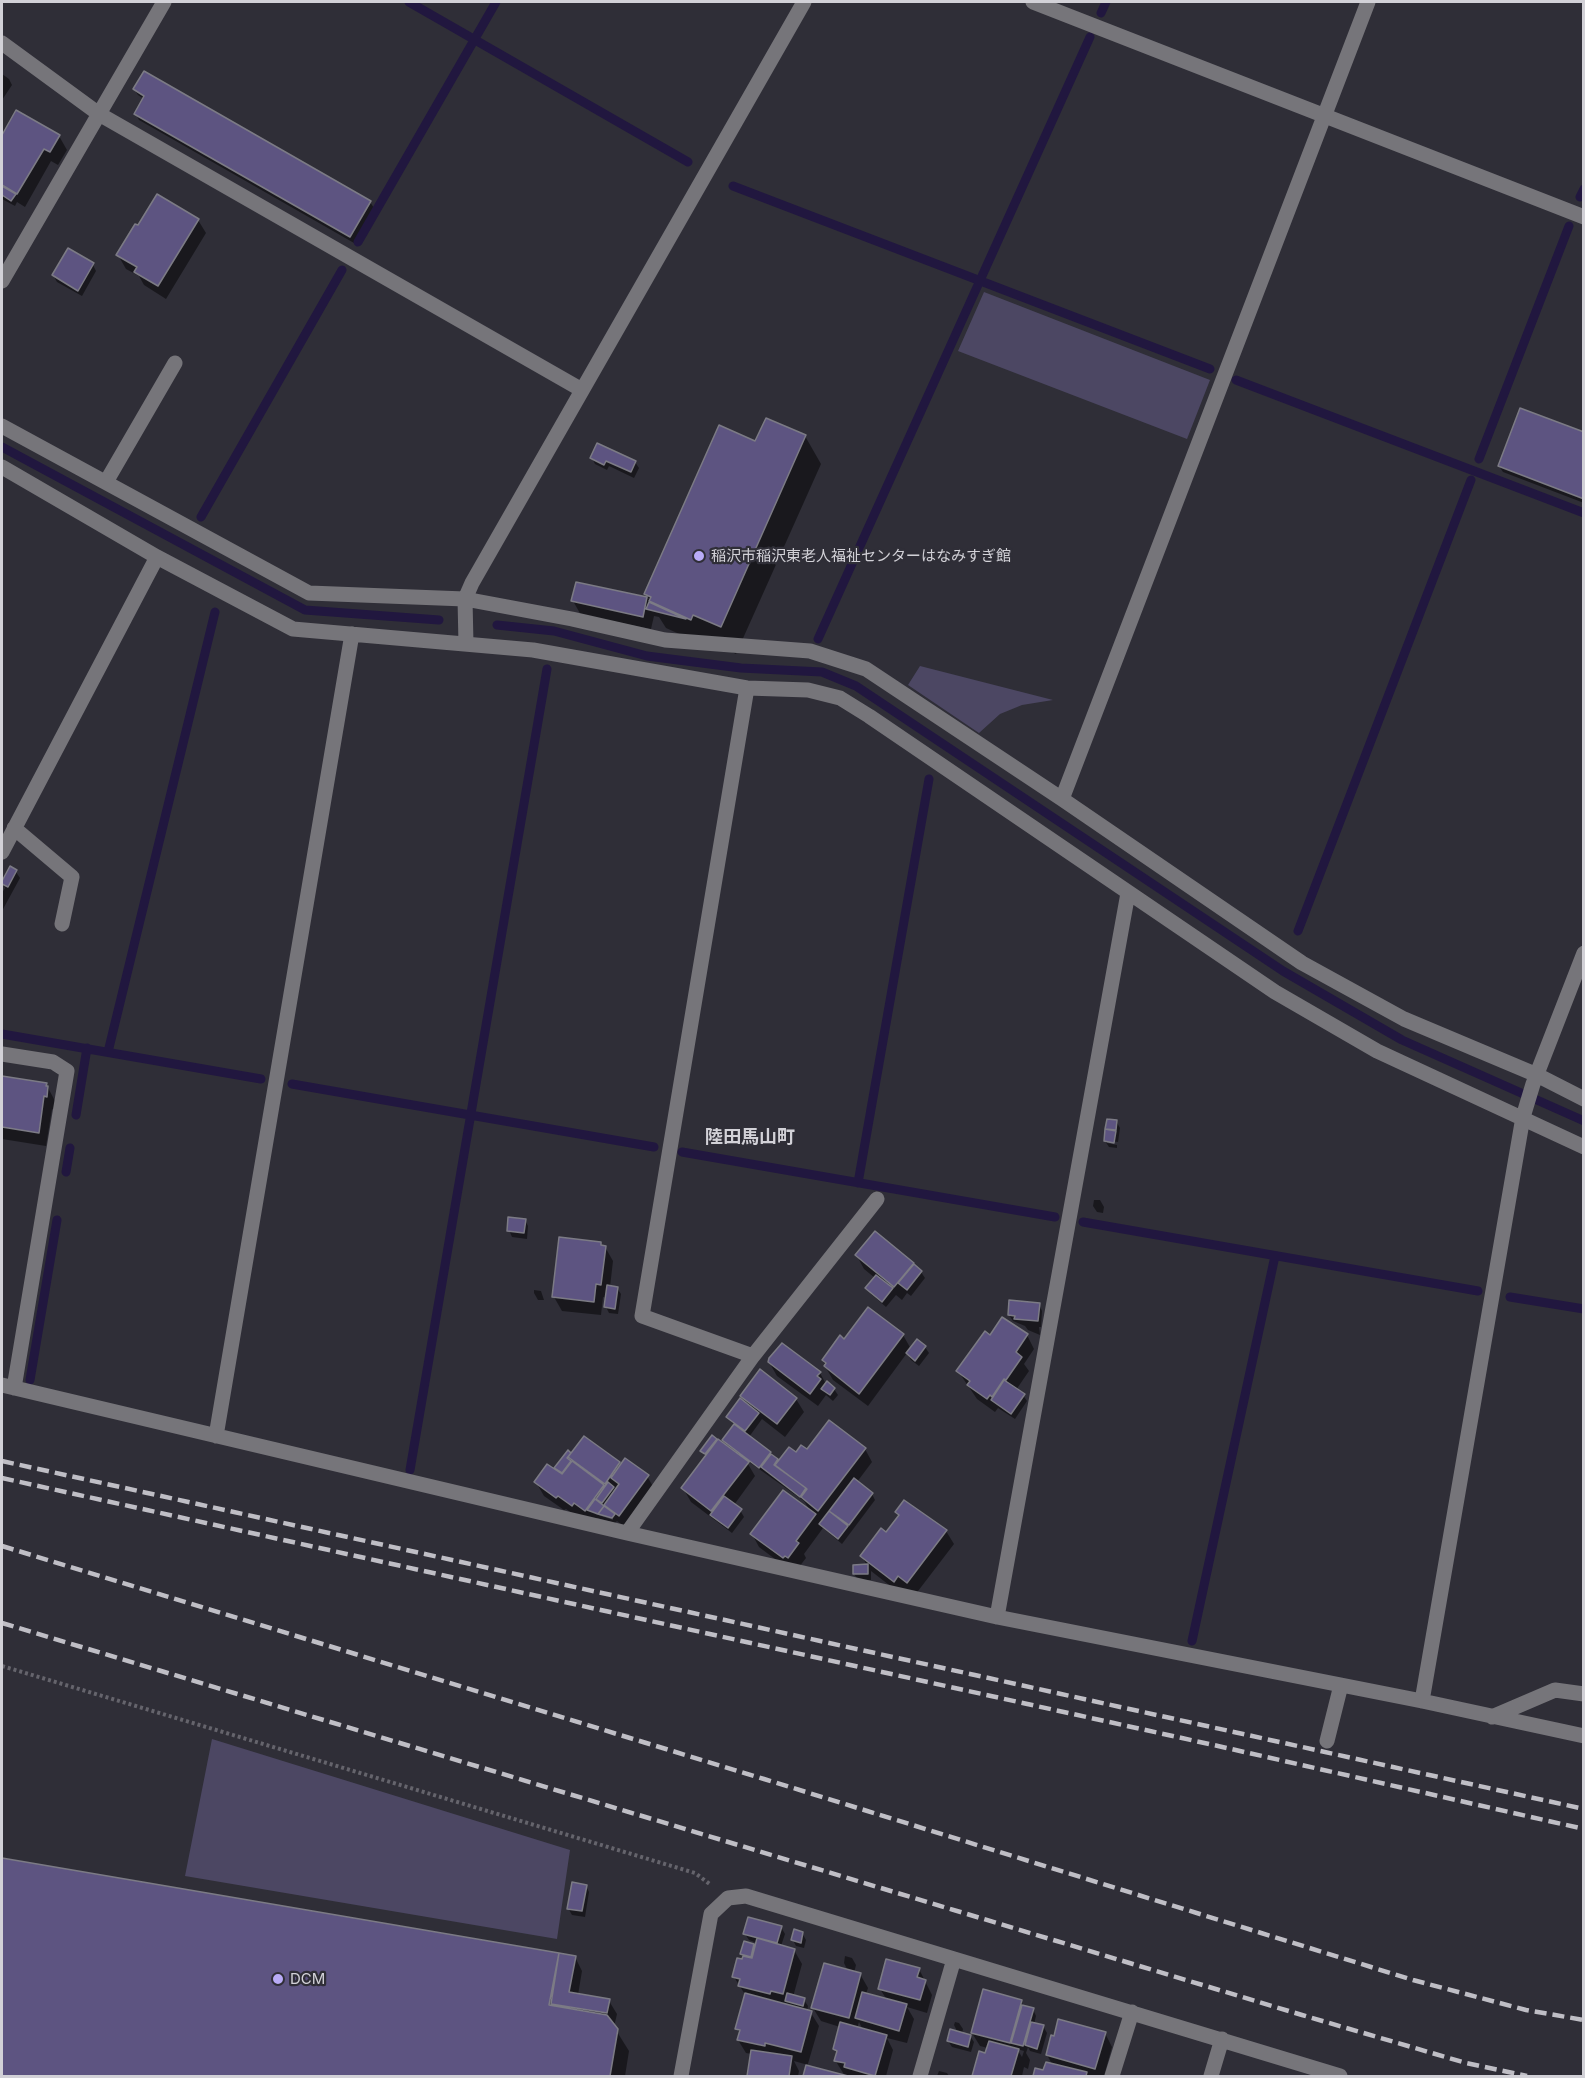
<!DOCTYPE html>
<meta charset="utf-8">
<style>
body{margin:0}
#map{position:relative;width:1585px;height:2078px;overflow:hidden;background:#2f2e37;font-family:Inter,sans-serif}
canvas{display:block}
.frame{position:absolute;inset:0;border:3px solid #d2d1d7;pointer-events:none}
</style>
<div id="map">
<canvas width="1585" height="2078"></canvas>
<div class="frame"></div>
</div>
<script>
const context = document.querySelector('canvas').getContext('2d');
context.lineJoin = 'round';
function paint(path, color) {
  context.fillStyle = color;
  context.fill(path, 'evenodd');
}
function shape(rows) {
  const path = new Path2D();
  for (const r of rows) {
    path.moveTo(r[0], r[1]);
    for (let i = 2; i < r.length; i += 2) path.lineTo(r[i], r[i + 1]);
  }
  return path;
}
function stroke(path, color, width, dash) {
  context.strokeStyle = color;
  context.lineWidth = width;
  context.lineCap = dash ? 'butt' : 'round';
  context.setLineDash(dash || []);
  context.stroke(path);
}
function label(font, color, halo, rows, align = 'center') {
  context.font = font + ' Inter,"Noto Sans JP",sans-serif';
  context.lineWidth = 4.5;
  context.setLineDash([]);
  context.textBaseline = 'middle';
  context.strokeStyle = halo;
  context.fillStyle = color;
  for (const [text, x, y, turn = 0] of rows) {
    context.save();
    context.translate(x, y);
    context.rotate((+turn || 0) * Math.PI / 180);
    context.textAlign = isNaN(turn) ? turn : align;
    if (halo) context.strokeText(text, 0, 0);
    context.fillText(text, 0, 0);
    context.restore();
  }
}
const green = shape([
 [984,292,1210,380,1187,439,958,351],
 [920,666,1053,700,1022,705,1000,714,979,733,908,685],
 [212,1739,570,1850,557,1939,185,1876]
]);
const shadow = shape([
 [2,74,9,79,12,85,2,100],
 [134,89,370,202,374,208,354,243,139,120,136,114,144,99,138,95],
 [17,112,59,136,67,150,58,165,51,161,25,207,17,202,15,206,2,199,2,138],
 [198,220,206,233,166,299,144,285,139,276,126,269,118,255],
 [93,265,96,271,82,296,57,282,53,275],
 [1584,434,1584,503,1503,472,1499,466],
 [805,436,821,464,736,654,709,641,706,646,666,628,659,617,654,616,651,629,581,615,573,601,577,584,649,599,646,594],
 [592,458,635,462,639,468,634,478,609,466,607,470,595,464],
 [16,872,20,878,2,911,2,893,5,888,2,883],
 [2,1078,46,1084,55,1101,54,1110,52,1109,46,1146,2,1139],
 [1108,1120,1116,1121,1120,1128,1118,1142,1107,1140,1107,1143,1117,1145,1117,1148,1109,1147,1105,1141],
 [1094,1200,1100,1200,1104,1207,1103,1213,1097,1212,1093,1206],
 [525,1220,528,1226,527,1239,512,1237,509,1230],
 [875,1233,921,1272,925,1278,911,1296,907,1293,902,1300,896,1295,886,1307,871,1294,867,1288,875,1278,864,1269,857,1256],
 [600,1243,602,1247,605,1247,613,1261,610,1287,617,1288,621,1294,618,1314,609,1313,606,1307,607,1298,603,1297,601,1315,562,1311,554,1297],
 [534,1290,541,1291,544,1300,538,1300,534,1293],
 [1039,1304,1042,1311,1041,1327,1039,1327,1040,1335,1028,1330,1025,1326,1013,1321,1009,1315],
 [903,1335,911,1349,925,1347,929,1353,919,1366,911,1360,907,1353,868,1406,833,1380,825,1366,823,1360,844,1341],
 [1027,1335,1034,1349,1024,1364,1029,1371,1016,1390,1023,1395,1027,1401,1015,1419,998,1408,995,1412,977,1399,958,1371,991,1337],
 [769,1362,820,1373,826,1384,834,1389,838,1395,833,1401,826,1395,818,1406,777,1376],
 [742,1396,796,1399,804,1412,785,1437,762,1419,749,1437,779,1463,796,1454,807,1452,865,1449,872,1462,857,1482,872,1494,875,1500,842,1544,823,1528,804,1554,806,1558,796,1571,791,1571,759,1547,752,1534,811,1512,804,1501,745,1459,755,1476,734,1505,740,1510,744,1517,732,1533,691,1502,683,1488,706,1458,702,1451,716,1440,729,1449,724,1440,735,1426,728,1417,747,1405],
 [584,1438,621,1466,647,1476,655,1490,627,1529,617,1521,615,1523,597,1518,593,1523,580,1519,566,1509,564,1510,544,1496,536,1482,560,1475,556,1468,570,1454,571,1455],
 [596,1511,613,1516,613,1520,595,1514],
 [946,1531,954,1544,915,1595,906,1589,902,1595,871,1571,871,1580,858,1580,854,1574,854,1567,867,1566,862,1556,886,1534],
 [2,1860,558,1954,560,1958,575,1957,582,1971,578,1995,609,2001,617,2014,614,2027,629,2051,625,2076,2,2076],
 [586,1886,589,1892,585,1917,572,1915,568,1908],
 [781,1927,785,1934,781,1946,794,1950,802,1964,793,1997,804,2000,808,2006,807,2011,811,2013,819,2026,807,2067,842,2076,805,2076,808,2065,794,2061,799,2071,798,2076,748,2076,752,2054,746,2053,738,2040,740,2034,737,2028,746,1996,734,1977,743,1960,742,1954,753,1945,755,1949,757,1943,749,1940,745,1934],
 [802,1933,806,1940,804,1948,796,1946,793,1940],
 [845,1956,852,1958,856,1965,854,1973,860,1974,868,1988,866,1994,887,2000,880,1989,919,1969,932,1995,927,2013,907,2007,914,2019,907,2043,887,2038,893,2050,886,2076,845,2076,835,2060,837,2054,834,2049,840,2027,821,2021,813,2008,848,1971,844,1963],
 [859,2022,863,2030,857,2028],
 [1021,2001,1024,2007,1033,2009,1036,2016,1034,2024,1043,2026,1047,2033,1041,2054,1030,2051,1028,2047,1026,2053,1030,2060,1028,2069,1024,2067,1022,2076,973,2076,980,2053,986,2054,988,2048,980,2046,972,2033],
 [1017,2049,1024,2051,1022,2057],
 [955,2022,959,2023,963,2029,962,2034,970,2036,974,2042,971,2052,952,2047,948,2041,958,2033,954,2025],
 [1105,2033,1112,2047,1104,2076,1034,2076,1036,2070,1044,2072,1053,2066,1047,2055],
 [939,2071,947,2073,949,2076,937,2076]
]);
const stream = shape([
 [409,2,688,162],
 [1101,13,1106,2],
 [733,186,1210,369],
 [1580,197,1584,189],
 [358,242,496,2],
 [1236,380,1584,513],
 [2,447,305,610,439,620],
 [1479,459,1569,226],
 [201,517,342,270],
 [497,625,554,631,647,656,741,668,822,672,856,686,1283,971,1402,1040,1584,1121],
 [818,639,1090,37],
 [1298,931,1471,480],
 [2,1034,261,1079],
 [108,1052,215,612],
 [292,1084,654,1147],
 [76,1115,87,1048],
 [682,1152,1055,1217],
 [66,1172,70,1148],
 [858,1183,929,779],
 [1083,1222,1478,1291],
 [1510,1297,1584,1309],
 [30,1380,57,1220],
 [410,1470,547,669],
 [1192,1641,1275,1256]
]);
const building = shape([
 [144,71,371,201,350,237,134,114,144,96,133,89,144,71],
 [16,110,60,135,50,152,44,149,17,194,2,185,2,135,16,110],
 [2,186,16,194,11,201,2,195,2,186],
 [157,194,199,219,158,286,134,272,137,267,116,255,135,224,138,225,157,194],
 [68,248,94,263,78,291,52,275,68,248],
 [1520,408,1584,432,1584,499,1498,466,1520,408],
 [766,418,806,435,721,627,693,615,691,620,649,601,651,597,644,594,719,425,755,441,766,418],
 [597,443,636,461,631,472,606,461,604,465,590,458,597,443],
 [576,582,647,597,643,617,571,601,576,582],
 [649,602,686,619,646,609,649,602],
 [10,866,17,870,8,887,2,884,2,881,10,866],
 [2,1076,47,1083,46,1086,48,1086,47,1097,44,1096,39,1133,2,1127,2,1076],
 [1107,1119,1117,1120,1116,1130,1105,1129,1107,1119],
 [1105,1129,1116,1131,1114,1143,1104,1141,1105,1129],
 [508,1217,526,1219,524,1233,507,1231,508,1217],
 [875,1231,914,1263,894,1287,855,1255,875,1231],
 [559,1237,601,1242,601,1245,606,1246,601,1285,596,1284,594,1302,552,1297,559,1237],
 [914,1264,922,1271,907,1290,898,1283,914,1264],
 [876,1275,893,1288,882,1302,865,1288,876,1275],
 [607,1285,618,1287,615,1309,604,1307,607,1285],
 [1009,1300,1040,1303,1038,1321,1014,1319,1015,1316,1008,1315,1009,1300],
 [868,1307,904,1334,859,1394,824,1366,826,1363,822,1360,840,1335,844,1339,868,1307],
 [1002,1317,1028,1334,1016,1352,1022,1357,1006,1380,1004,1379,992,1397,990,1395,987,1399,967,1385,970,1381,956,1371,985,1331,990,1335,1002,1317],
 [917,1339,926,1346,915,1361,906,1353,917,1339],
 [782,1343,821,1372,817,1376,821,1379,810,1394,768,1362,769,1358,782,1343],
 [760,1369,797,1398,777,1424,740,1396,760,1369],
 [1004,1380,1025,1394,1011,1414,991,1400,1004,1380],
 [827,1381,835,1388,830,1395,821,1389,827,1381],
 [740,1398,759,1413,745,1431,726,1417,740,1398],
 [829,1420,866,1448,818,1511,801,1497,807,1489,775,1465,789,1447,796,1452,801,1445,807,1449,829,1420],
 [734,1424,771,1452,759,1468,722,1440,734,1424],
 [712,1435,717,1439,705,1454,700,1451,712,1435],
 [584,1436,620,1462,605,1484,568,1457,584,1436],
 [718,1439,749,1462,711,1511,681,1488,718,1439],
 [568,1450,571,1453,567,1458,571,1461,562,1473,554,1468,568,1450],
 [771,1454,778,1459,774,1465,806,1488,800,1497,761,1467,771,1454],
 [625,1458,649,1475,619,1516,604,1505,619,1484,611,1478,625,1458],
 [572,1461,604,1485,585,1511,574,1503,572,1506,558,1496,556,1498,534,1482,547,1464,562,1474,572,1461],
 [854,1478,873,1493,849,1525,829,1511,854,1478],
 [608,1482,614,1487,602,1503,596,1499,608,1482],
 [783,1490,816,1514,796,1541,799,1543,788,1558,785,1556,783,1558,750,1534,783,1490],
 [724,1496,742,1509,728,1528,710,1515,724,1496],
 [595,1499,604,1506,598,1514,587,1510,595,1499],
 [904,1500,947,1530,907,1583,898,1576,894,1582,860,1556,881,1528,886,1532,899,1515,895,1512,904,1500],
 [604,1506,615,1514,612,1518,598,1514,604,1506],
 [829,1511,848,1526,838,1539,819,1524,829,1511],
 [868,1564,868,1574,853,1574,853,1565,868,1564],
 [2,1858,559,1953,549,2005,607,2015,618,2029,610,2076,2,2076,2,1858],
 [572,1882,587,1885,582,1911,567,1909,572,1882],
 [748,1917,782,1926,777,1943,743,1934,748,1917],
 [794,1929,803,1932,801,1943,791,1940,794,1929],
 [757,1938,795,1949,783,1994,771,1991,770,1994,738,1986,740,1979,732,1977,737,1958,742,1959,743,1956,752,1958,757,1938],
 [744,1941,754,1944,751,1957,740,1954,744,1941],
 [559,1953,576,1956,569,1992,610,1999,607,2013,551,2004,559,1953],
 [886,1959,920,1968,917,1977,926,1980,920,2000,878,1989,886,1959],
 [824,1963,861,1973,849,2018,811,2008,824,1963],
 [983,1989,1022,2000,1010,2043,971,2033,983,1989],
 [862,1992,907,2004,899,2031,855,2018,862,1992],
 [745,1993,812,2011,801,2052,765,2043,765,2046,737,2040,740,2030,735,2029,745,1993],
 [787,1993,805,1998,803,2006,785,2001,787,1993],
 [1022,2005,1034,2008,1023,2046,1011,2043,1022,2005],
 [1058,2019,1106,2032,1095,2069,1046,2055,1051,2035,1054,2036,1058,2019],
 [840,2022,887,2035,875,2076,844,2067,845,2063,834,2061,837,2051,833,2049,840,2022],
 [1031,2022,1044,2025,1037,2049,1025,2045,1031,2022],
 [950,2029,971,2035,968,2047,947,2041,950,2029],
 [989,2041,1019,2049,1011,2076,972,2076,979,2051,985,2053,989,2041],
 [751,2050,792,2056,789,2076,747,2076,751,2050],
 [1046,2062,1087,2072,1086,2076,1033,2076,1035,2068,1043,2070,1046,2062],
 [806,2065,848,2076,803,2076,806,2065]
]);
const path = shape([
 [2,1666,695,1873,711,1885]
]);
const minor = shape([
 [1033,2,1584,217],
 [2,43,99,114,582,390],
 [2,281,164,2],
 [2,426,309,593,465,599,572,619,665,640,810,651,866,669,1062,799,1302,963,1404,1019,1537,1075,1584,1099],
 [2,467,157,557,293,629,533,650,747,688,808,690,840,698,869,716,1275,992,1377,1051,1584,1147],
 [106,482,175,363],
 [466,644,465,599,472,583,804,2],
 [1062,799,1368,2],
 [14,828,72,877,62,924],
 [2,852,157,557],
 [2,1054,53,1062,67,1071,14,1388],
 [753,1356,877,1199],
 [2,1385,627,1533,997,1617,1422,1701,1584,1736],
 [216,1436,352,634],
 [627,1533,753,1356,642,1316,747,688],
 [997,1617,1128,893],
 [1422,1701,1523,1117,1533,1084,1584,953],
 [1492,1717,1555,1690,1584,1694],
 [1327,1741,1341,1685],
 [681,2076,711,1914,728,1898,746,1896,1340,2076],
 [920,2076,954,1959],
 [1112,2076,1132,2012],
 [1211,2076,1222,2039]
]);
const rail = shape([
 [2,1461,1584,1809],
 [2,1478,1218,1746,1584,1829],
 [2,1546,764,1779,1413,1980,1526,2010,1584,2020],
 [2,1623,1302,2015,1466,2063,1527,2076]
]);
const markers = [
 [699,556,6,"#b9abf7"],
 [278,1979,6,"#b9abf7"]
];
const poiNames = [
 ["稲沢市稲沢東老人福祉センターはなみすぎ館",711,556],
 ["DCM",290,1979]
];
const quarterNames = [
 ["陸田馬山町",750,1138]
];
paint(green, '#4c4763');
paint(shadow, '#0007');
stroke(stream, '#21173f', 9);
paint(building, '#5d5481');
stroke(building, '#7c7b85', 1.5);
stroke(path, '#65646c', 4, [3, 3]);
stroke(minor, '#76757a', 15);
stroke(rail, '#bfbec5', 4.5, [12, 6]);
for (const [x, y, r, color] of markers) {
  const dot = new Path2D();
  dot.arc(x, y, r, 0, 2 * Math.PI);
  context.fillStyle = color;
  context.fill(dot);
  stroke(dot, '#2f2e37', 2);
}
label('15px', '#d2d1d7', '#2f2e37', poiNames, 'left');
label('bold 18px', '#d2d1d7', '#2f2e37', quarterNames);
</script>
